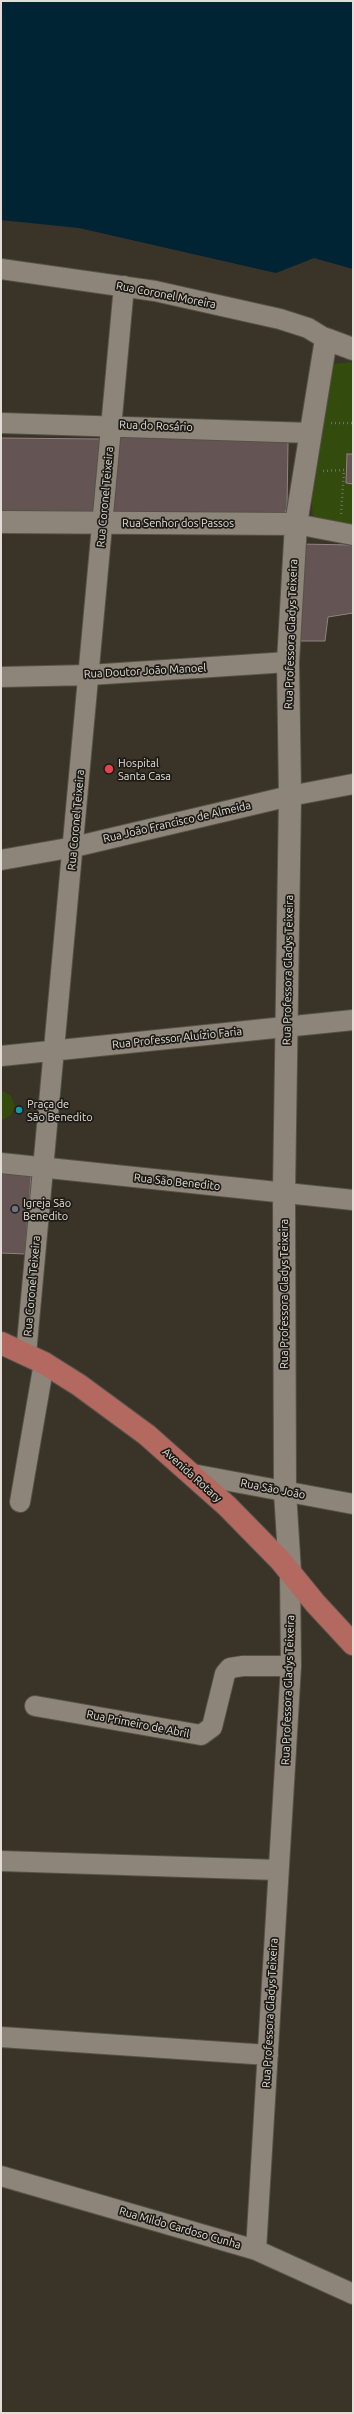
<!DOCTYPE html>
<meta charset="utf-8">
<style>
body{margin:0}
#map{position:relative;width:354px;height:2414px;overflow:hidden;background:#393328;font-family:Ubuntu,sans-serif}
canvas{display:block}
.frame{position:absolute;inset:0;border:2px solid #e2ded7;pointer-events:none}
</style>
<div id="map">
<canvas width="354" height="2414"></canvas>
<div class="frame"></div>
</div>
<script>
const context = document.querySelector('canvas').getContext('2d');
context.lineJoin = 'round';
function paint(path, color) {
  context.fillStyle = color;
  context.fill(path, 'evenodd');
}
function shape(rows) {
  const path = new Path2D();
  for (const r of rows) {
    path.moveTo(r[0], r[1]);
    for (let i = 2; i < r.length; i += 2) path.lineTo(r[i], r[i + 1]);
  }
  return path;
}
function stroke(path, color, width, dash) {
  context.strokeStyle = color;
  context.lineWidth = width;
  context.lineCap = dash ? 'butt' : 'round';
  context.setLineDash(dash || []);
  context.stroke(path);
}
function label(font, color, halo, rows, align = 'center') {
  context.font = font + ' Ubuntu,sans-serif';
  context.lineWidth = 3.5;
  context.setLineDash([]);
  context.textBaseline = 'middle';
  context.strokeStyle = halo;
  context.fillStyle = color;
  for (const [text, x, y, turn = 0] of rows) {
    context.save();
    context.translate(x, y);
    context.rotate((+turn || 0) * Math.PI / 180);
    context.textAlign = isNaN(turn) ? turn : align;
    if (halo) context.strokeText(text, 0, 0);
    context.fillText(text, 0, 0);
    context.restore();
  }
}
const green = shape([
 [353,362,353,529,314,529,311,496,330,364],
 [1,1090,11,1096,15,1106,11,1115,1,1121]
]);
const water = shape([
 [1,1,353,1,353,269,314,258,276,273,79,228,1,220]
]);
const building = shape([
 [111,424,277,431,288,443,287,508,284,515,104,516,111,424],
 [1,438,103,439,98,515,1,515,1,438],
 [347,454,353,454,353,484,346,483,347,454],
 [299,544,353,545,353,613,328,617,325,641,295,641,299,544],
 [1,1157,32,1165,25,1254,1,1253,1,1157]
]);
const path = shape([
 [331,423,353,423],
 [323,471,344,470,341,515]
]);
const minor = shape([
 [1,269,155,291,280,319,308,328,326,339],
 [1,423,311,433],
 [296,524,353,535],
 [1,677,89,675,288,662],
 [1,860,74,847,290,796,353,784],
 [1,1056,353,1020],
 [1,1163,353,1200],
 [26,1354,124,286],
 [192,1474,353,1504],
 [20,1502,44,1363],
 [35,1706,201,1735,212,1727,225,1674,230,1668,243,1666,291,1666],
 [1,1861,278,1870],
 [1,2037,268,2055],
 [1,2176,256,2250,353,2294],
 [256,2250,291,1666,290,1572]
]);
const secondary = shape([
 [1,522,296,524],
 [290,1572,285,1492,284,1193,290,796,288,662,296,524,326,339,353,349]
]);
const primary = shape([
 [1,1343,44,1363,79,1385,147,1435,227,1506,280,1560,315,1603,353,1644]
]);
const markers = [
 [109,769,5,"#e0444e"],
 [19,1110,4,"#0f9aa8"],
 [15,1209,4,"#6b7280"]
];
const streetNames = [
 ["Rua Coronel Moreira",166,295,11],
 ["Rua do Rosário",156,426,2],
 ["Rua Coronel Teixeira",105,497,-85],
 ["Rua Senhor dos Passos",178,523],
 ["Rua Professora Gladys Teixeira",291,634,-88],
 ["Rua Doutor João Manoel",145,671,-3],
 ["Rua Coronel Teixeira",76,820,-85],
 ["Rua João Francisco de Almeida",177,822,-13],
 ["Rua Professora Gladys Teixeira",288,970,-89],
 ["Rua Professor Aluízio Faria",177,1038,-6],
 ["Rua São Benedito",177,1182,6],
 ["Rua Coronel Teixeira",32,1286,-85],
 ["Rua Professora Gladys Teixeira",284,1294,-90],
 ["Avenida Rotary",192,1475,42],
 ["Rua São João",273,1489,11],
 ["Rua Professora Gladys Teixeira",288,1690,-88],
 ["Rua Primeiro de Abril",138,1724,11],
 ["Rua Professora Gladys Teixeira",270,2013,-87],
 ["Rua Mildo Cardoso Cunha",180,2228,16]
];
const poiNames = [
 ["Hospital",118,763],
 ["Santa Casa",118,776],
 ["Praça de",27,1104],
 ["São Benedito",27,1117],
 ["Igreja São",23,1203],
 ["Benedito",23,1216]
];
paint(green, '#334b0c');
paint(water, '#002433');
paint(building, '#645554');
stroke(building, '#928281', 1);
stroke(minor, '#565248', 22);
stroke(secondary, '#565248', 24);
stroke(primary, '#565248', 24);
stroke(path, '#726c63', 2.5, [1, 3]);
stroke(minor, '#8d8579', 20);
stroke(secondary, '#8d8579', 22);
stroke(primary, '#b36960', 22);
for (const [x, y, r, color] of markers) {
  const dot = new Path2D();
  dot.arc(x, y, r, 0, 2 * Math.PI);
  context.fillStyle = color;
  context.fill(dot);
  stroke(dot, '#1e1b16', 1.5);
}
label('11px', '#e2ded7', '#1e1b16', streetNames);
label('11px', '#e2ded7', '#1e1b16', poiNames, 'left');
</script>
